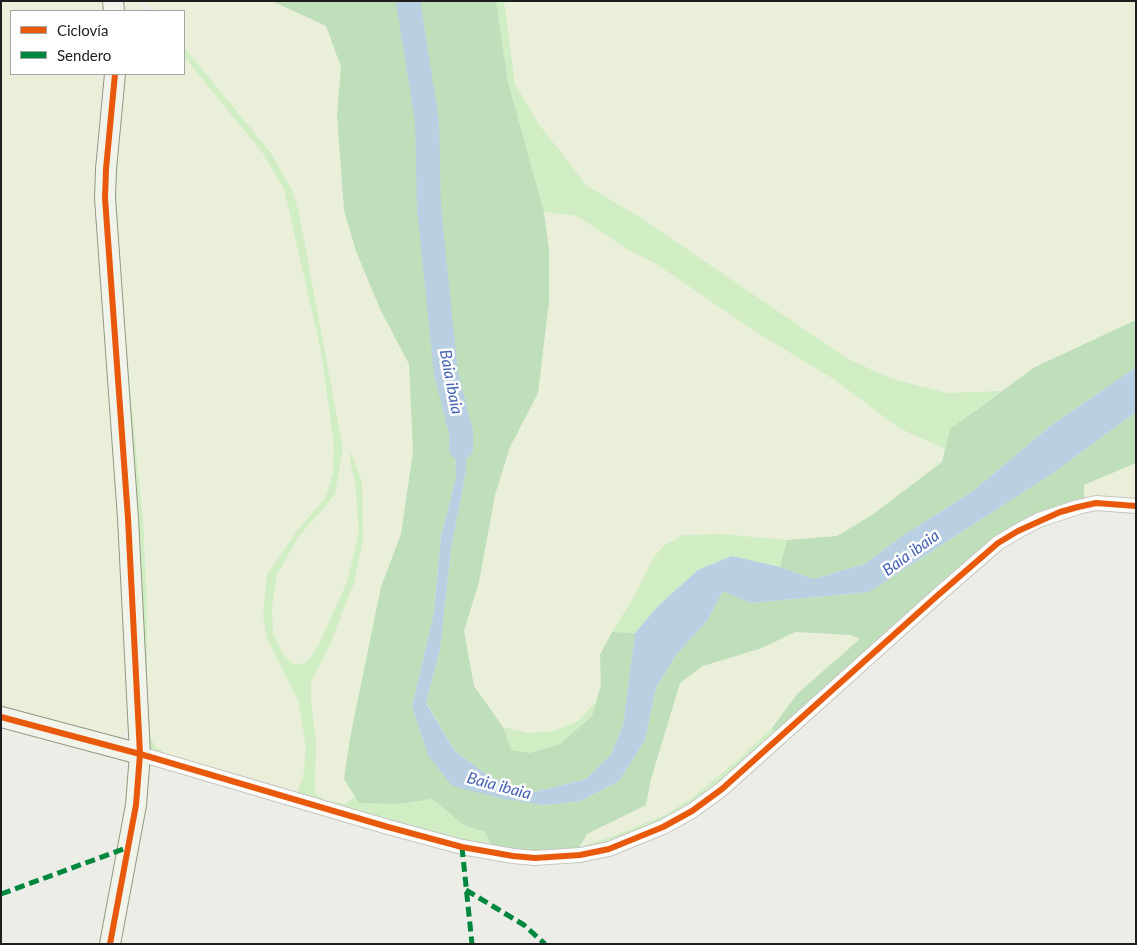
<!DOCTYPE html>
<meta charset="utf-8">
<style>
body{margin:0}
#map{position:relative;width:1137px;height:945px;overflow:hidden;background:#edede7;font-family:Lato,sans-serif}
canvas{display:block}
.frame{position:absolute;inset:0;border:2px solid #1e1e1e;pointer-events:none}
.legend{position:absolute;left:10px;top:10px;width:175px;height:65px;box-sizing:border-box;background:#fff;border:1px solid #a5a5a5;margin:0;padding:6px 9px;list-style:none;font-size:15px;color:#1e1e1e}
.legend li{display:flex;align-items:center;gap:10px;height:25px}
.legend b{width:25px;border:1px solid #a5a5a5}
</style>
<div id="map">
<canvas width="1137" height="945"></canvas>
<div class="frame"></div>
<ul class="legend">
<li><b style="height:6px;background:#e8590c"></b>Ciclovía</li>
<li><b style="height:6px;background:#00873e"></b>Sendero</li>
</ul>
</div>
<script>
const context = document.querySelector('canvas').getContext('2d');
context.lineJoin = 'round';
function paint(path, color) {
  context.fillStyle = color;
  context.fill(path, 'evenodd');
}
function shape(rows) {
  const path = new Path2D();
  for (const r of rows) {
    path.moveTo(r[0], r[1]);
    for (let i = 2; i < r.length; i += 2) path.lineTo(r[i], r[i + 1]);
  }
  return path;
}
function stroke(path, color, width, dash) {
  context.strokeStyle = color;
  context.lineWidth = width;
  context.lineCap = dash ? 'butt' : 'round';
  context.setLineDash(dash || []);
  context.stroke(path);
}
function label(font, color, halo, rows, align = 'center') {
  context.font = font + ' Lato,sans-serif';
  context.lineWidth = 5;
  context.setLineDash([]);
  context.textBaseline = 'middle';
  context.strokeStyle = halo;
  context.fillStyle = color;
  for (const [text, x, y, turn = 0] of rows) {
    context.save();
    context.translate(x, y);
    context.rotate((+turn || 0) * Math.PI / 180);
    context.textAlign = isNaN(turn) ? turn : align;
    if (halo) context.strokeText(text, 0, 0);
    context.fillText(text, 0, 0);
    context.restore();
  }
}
const farmland = shape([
 [1,1,102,1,103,11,11,11,11,74,103,74,94,166,122,579,129,724,126,732,120,738,109,741,1,711],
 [124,1,138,1,146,11,124,11],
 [146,1,272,1,326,26,341,67,337,115,356,251,380,309,409,364,413,452,401,534,381,587,344,779,355,796,346,804,325,800,316,794,315,786,316,741,311,702,311,682,329,647,354,583,363,540,362,482,350,461,355,482,359,530,347,582,318,646,307,662,295,666,284,656,273,634,272,607,277,575,298,537,324,508,335,494,343,449,299,213,292,190,271,153,184,47,184,11,154,11],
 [504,1,1136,1,1136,320,1035,367,1001,391,947,393,892,379,847,359,638,216,587,186,538,123,515,84],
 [184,57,262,152,284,189,321,351,334,446,333,472,325,498,296,532,268,575,267,638,298,701,306,746,303,779,296,792,231,775,170,756,156,747,148,735,147,709,147,604,143,519,121,301,116,186,124,74,184,74],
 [544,212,577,216,630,251,655,263,835,380,899,428,945,449,942,462,872,515,837,536,787,540,722,534,683,535,665,545,600,655,601,685,596,702,578,721,554,731,527,733,503,727,474,686,464,631,479,582,495,495,510,447,538,393,549,302,549,250],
 [1136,463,1136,501,1084,502,1084,485],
 [795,632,851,635,860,639,798,693,772,728,738,760,692,798,664,815,608,838,579,847,587,834,646,805,651,779,680,683,703,666,762,648]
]);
const grass = shape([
 [496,1,504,1,515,84,538,123,587,186,638,216,848,359,892,379,947,393,1001,391,950,429,945,449,899,428,835,380,753,330,655,263,630,251,577,216,544,212,508,82],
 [184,47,271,153,292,190,299,213,343,449,335,494,324,508,298,537,277,575,272,607,273,634,284,656,295,665,307,662,318,646,347,582,359,530,355,482,350,461,351,452,362,482,363,540,354,583,329,647,311,682,311,702,316,741,315,786,316,794,325,800,346,804,355,796,359,803,398,804,432,799,464,825,485,832,495,852,163,759,149,752,144,738,142,632,113,261,111,181,118,74,124,74,116,186,121,301,143,519,147,604,147,709,148,735,156,747,170,756,231,775,297,792,303,778,306,747,298,701,267,638,263,616,267,575,296,532,325,498,333,473,334,446,321,351,284,189,262,152,184,57],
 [722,534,787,540,780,567,732,556,698,570,658,606,635,633,612,632,634,597,654,557,665,545,683,535],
 [596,702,592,716,560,744,529,753,511,751,503,727,527,733,554,731,578,721],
 [772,728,777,734,707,792,676,815,637,834,576,853,579,847,608,838,665,815,692,798,738,760]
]);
const forest = shape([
 [272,1,496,1,508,82,544,212,549,250,549,302,538,393,510,447,495,495,479,582,464,631,474,686,503,727,511,750,529,753,560,744,592,716,601,685,600,655,612,632,635,633,623,726,610,756,586,779,534,792,490,777,455,751,426,702,440,650,451,549,466,472,466,422,445,422,455,439,456,478,441,536,434,612,412,707,428,755,544,805,581,801,619,781,645,740,656,688,676,655,707,621,723,590,750,603,869,592,1056,471,1136,412,1136,463,1084,485,1084,502,1029,521,777,734,772,728,798,693,860,639,851,635,795,632,762,648,703,666,680,683,651,779,646,805,587,834,576,853,495,852,485,832,464,825,432,799,398,804,359,803,344,779,350,738,381,587,401,534,413,452,409,364,380,309,356,251,344,210,337,115,341,67,326,26],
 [1136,320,1136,367,1049,427,973,491,899,538,865,564,813,579,780,567,787,540,837,536,872,515,942,462,950,429,1035,367]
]);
const water = shape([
 [1136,367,1136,412,1056,471,869,592,750,603,723,591,707,621,676,655,656,688,645,740,619,781,581,801,544,805,499,798,452,786,428,755,412,707,434,612,441,536,456,478,455,439,445,422,451,412,466,422,466,472,451,549,440,650,426,703,455,751,490,777,534,792,586,779,610,756,623,726,635,633,658,606,698,570,732,556,780,567,813,579,865,564,899,538,973,491,1049,427]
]);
const river = shape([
 [408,1,427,121,429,208,446,373,461,432,461,448]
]);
const street = shape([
 [140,754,388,827,462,847,513,856,535,858,580,855,609,849,663,827,692,811,722,789,937,596,998,543,1018,531,1039,520,1078,507,1096,503,1136,506]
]);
const secondary = shape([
 [113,1,114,11],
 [1,717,140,754],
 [110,944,136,805,140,754,128,518,105,198,106,169,115,74]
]);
const quiet = shape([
 [462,847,472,944],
 [466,890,524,925,545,944],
 [1,894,129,847]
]);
const cycleway = shape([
 [1,717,140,754,388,827,462,847,513,856,535,858,580,855,609,849,663,827,692,811,722,789,937,596,998,543,1018,531,1060,512,1078,507,1096,503,1136,506],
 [110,944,136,805,140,754,128,518,105,198,106,169,115,74]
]);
const waterNames = [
 ["Baia ibaia",451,382,79],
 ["Baia ibaia",911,553,-36],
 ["Baia ibaia",499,786,15]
];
paint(farmland, '#e9efd9');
paint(grass, '#d0edc4');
paint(forest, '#bfdeba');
paint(water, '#b8d0e2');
stroke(river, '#b8d0e2', 24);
stroke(street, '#c5c5c3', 16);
stroke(secondary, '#91987e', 22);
stroke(street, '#fcfcfb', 14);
stroke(secondary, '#f1f4ea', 20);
stroke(quiet, '#00873e', 5, [10, 5]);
stroke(cycleway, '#e8590c', 6);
label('italic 16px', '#4563b4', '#fff', waterNames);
</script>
